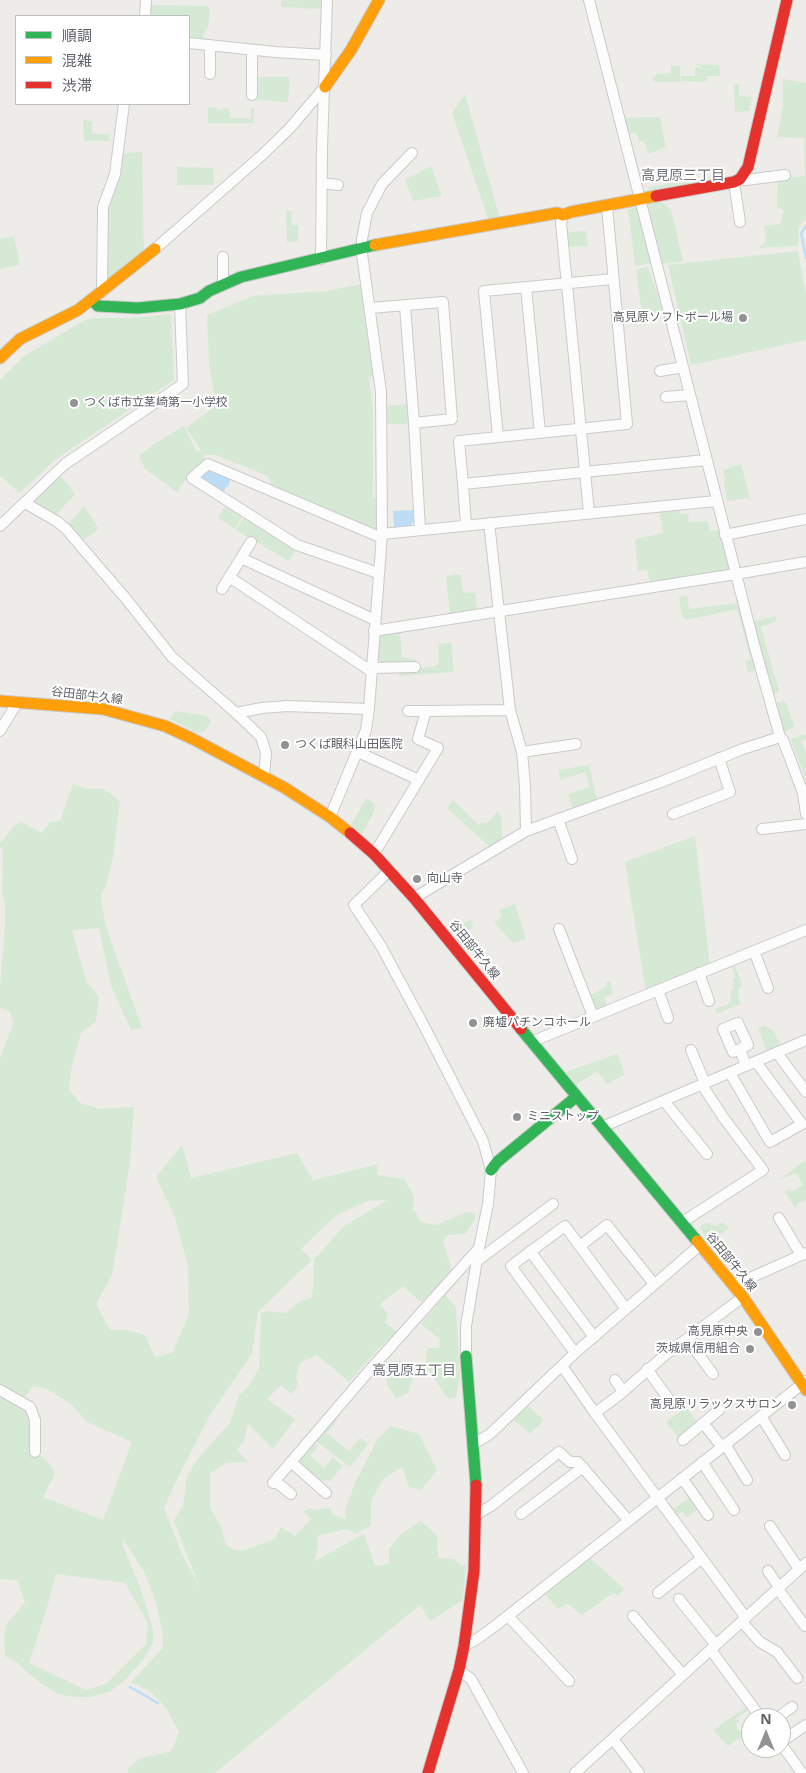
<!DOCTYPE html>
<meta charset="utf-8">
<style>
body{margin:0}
#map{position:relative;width:806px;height:1773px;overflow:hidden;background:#edece8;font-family:"Noto Sans","Noto Sans JP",sans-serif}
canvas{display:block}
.legend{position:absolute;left:15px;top:15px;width:175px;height:90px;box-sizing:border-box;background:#fff;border:1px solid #bfc0c2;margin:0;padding:6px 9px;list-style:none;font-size:15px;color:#5e6166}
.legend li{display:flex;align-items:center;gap:10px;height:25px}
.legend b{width:25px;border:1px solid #bfc0c2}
.north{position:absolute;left:741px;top:1708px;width:50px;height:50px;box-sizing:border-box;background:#fff;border:1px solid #bfc0c2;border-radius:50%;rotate:0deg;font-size:14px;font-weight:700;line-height:20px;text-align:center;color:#5e6166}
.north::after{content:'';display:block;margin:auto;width:18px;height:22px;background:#909294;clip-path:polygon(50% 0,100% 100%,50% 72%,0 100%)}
</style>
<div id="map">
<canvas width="806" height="1773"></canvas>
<ul class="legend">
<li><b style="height:6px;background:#30b455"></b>順調</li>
<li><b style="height:6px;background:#ff9f0a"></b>混雑</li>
<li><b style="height:6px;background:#e5322d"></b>渋滞</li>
</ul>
<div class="north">N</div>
</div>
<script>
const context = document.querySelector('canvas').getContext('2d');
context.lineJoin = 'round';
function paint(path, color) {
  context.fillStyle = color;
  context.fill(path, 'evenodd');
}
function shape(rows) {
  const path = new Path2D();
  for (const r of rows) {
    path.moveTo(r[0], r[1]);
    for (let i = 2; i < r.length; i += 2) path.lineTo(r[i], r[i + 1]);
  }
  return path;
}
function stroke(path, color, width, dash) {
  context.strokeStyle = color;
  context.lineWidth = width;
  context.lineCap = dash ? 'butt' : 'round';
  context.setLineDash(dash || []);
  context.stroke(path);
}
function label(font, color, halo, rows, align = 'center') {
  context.font = font + ' "Noto Sans","Noto Sans JP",sans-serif';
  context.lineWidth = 4;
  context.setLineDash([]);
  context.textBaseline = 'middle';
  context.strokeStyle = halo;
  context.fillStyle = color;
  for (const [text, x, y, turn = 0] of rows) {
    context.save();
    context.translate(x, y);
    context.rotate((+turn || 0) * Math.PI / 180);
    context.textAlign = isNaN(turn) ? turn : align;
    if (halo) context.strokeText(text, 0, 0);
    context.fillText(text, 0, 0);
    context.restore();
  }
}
const green = shape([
 [281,0,322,0,322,9,281,7],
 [151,5,207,6,210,9,208,27,204,33,202,39,189,39,189,16,150,16],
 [695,64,719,65,720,76,702,76,707,77,707,82,681,81,681,76,695,76,695,67,701,68,702,73,702,67],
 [671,66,680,66,680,82,653,82,653,77,656,76,656,74,671,73],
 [254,77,290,77,288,102,254,100],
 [783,79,806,83,806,218,799,227,798,246,759,248,766,241,764,226,780,224,784,210,777,207,777,194,779,178,805,176,804,138,777,137,783,105],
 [734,84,739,84,739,96,752,97,749,111,735,112],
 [465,94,500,219,489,221,452,113],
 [208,107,217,107,217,110,229,108,230,118,251,118,251,108,254,108,254,123,208,123],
 [660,117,666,147,649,154,644,141,639,141,637,133,626,134,623,118],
 [83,120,92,121,92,134,109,134,109,141,84,141],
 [142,152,144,252,109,280,105,277,107,207,123,153],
 [431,166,442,196,413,201,405,180],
 [177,167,213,168,214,185,177,185],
 [688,172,689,186,651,194,649,187,668,184,667,176],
 [660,200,671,210,683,261,661,264,647,206,649,202],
 [638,207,651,263,635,266,628,209],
 [286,211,291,211,292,225,298,225,298,241,287,242],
 [586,231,588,246,567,247,566,233],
 [14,237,20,265,0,269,0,239],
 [798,251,806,296,806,340,691,365,668,265],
 [648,267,663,311,642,314,636,269],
 [362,284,374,375,369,378,373,408,373,497,378,499,378,532,271,484,268,476,215,455,204,455,204,462,193,469,177,492,145,469,139,456,154,444,184,426,196,451,201,450,186,428,216,406,209,364,207,315,253,296,326,291],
 [171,314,174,380,56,459,20,493,0,476,0,380,24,356,85,320,96,318,131,318],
 [408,404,409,424,386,424,386,406],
 [741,464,750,498,727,501,724,483,726,480,723,470],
 [59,474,75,494,55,516,32,502],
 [84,506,99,529,82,541,67,525],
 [225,506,242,517,235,529,218,518],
 [679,510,680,514,688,514,689,522,708,521,710,531,720,530,731,573,650,584,647,570,638,571,635,539,663,533,660,512],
 [244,517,296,548,289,561,236,530],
 [460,574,463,592,475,593,478,612,450,615,446,576],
 [687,595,689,609,738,603,757,670,748,672,745,661,751,660,737,609,686,620,682,616,679,597],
 [775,616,777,621,761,627,779,691,775,694,771,692,752,622],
 [400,631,402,657,416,660,417,665,377,665,379,635],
 [451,642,454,672,399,676,400,671,435,666,439,662,438,644],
 [785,701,794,725,793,728,782,732,775,706,778,702],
 [175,711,207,716,211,720,209,725,204,731,198,733,170,719],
 [803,735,806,735,806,739,801,741,806,753,806,780,791,739],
 [589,765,597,800,573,809,568,794,590,787,585,772,560,780,559,770],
 [73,784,88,789,104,789,120,801,113,858,107,882,101,895,105,924,142,1028,131,1030,111,986,99,928,72,930,86,981,99,997,96,1021,81,1033,72,1065,69,1089,80,1103,100,1109,134,1107,130,1163,112,1275,96,1304,110,1330,128,1330,145,1335,155,1357,172,1353,189,1314,188,1266,174,1215,156,1177,182,1145,191,1178,297,1153,313,1180,378,1164,377,1175,404,1179,414,1196,413,1210,415,1211,421,1222,437,1225,467,1212,475,1213,475,1220,465,1234,448,1235,443,1242,453,1273,421,1302,403,1286,380,1304,388,1314,385,1323,398,1332,378,1349,349,1382,317,1355,300,1363,296,1376,298,1386,291,1394,281,1385,267,1399,295,1419,273,1449,248,1424,244,1440,237,1450,249,1462,226,1463,210,1473,210,1507,221,1527,226,1545,232,1549,242,1551,275,1539,281,1527,295,1536,311,1519,304,1512,308,1508,317,1510,329,1508,333,1515,346,1519,345,1510,355,1483,377,1440,391,1426,419,1434,437,1470,421,1490,409,1487,402,1467,384,1478,371,1501,371,1525,356,1534,347,1529,317,1536,318,1545,315,1561,364,1534,375,1566,389,1564,389,1549,400,1535,421,1521,437,1536,438,1558,454,1559,462,1566,466,1564,463,1600,430,1621,420,1605,215,1773,128,1773,128,1769,139,1759,172,1751,179,1732,166,1708,150,1691,131,1682,163,1648,162,1631,156,1602,144,1572,123,1539,123,1546,140,1587,153,1629,153,1643,143,1660,124,1681,109,1692,91,1697,74,1697,58,1694,40,1683,15,1661,5,1656,4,1639,6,1625,25,1602,17,1580,0,1579,0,1058,14,1022,9,1011,0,1008,0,986,5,929,5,901,2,895,3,850,0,847,0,843,14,826,21,822,42,833,50,822,60,821],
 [388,1200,344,1226,314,1260,314,1280,312,1297,299,1302,285,1313,267,1311,261,1313,259,1368,249,1386,239,1395,230,1423,199,1457,187,1476,183,1505,174,1521,199,1586,182,1554,164,1508,174,1485,210,1415,252,1354,258,1312,312,1260,301,1249,335,1216,367,1201],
 [33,1386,47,1389,72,1405,87,1422,132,1442,103,1520,43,1497,55,1474,50,1464,37,1453,38,1424,24,1399],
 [56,1574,125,1583,148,1623,146,1644,106,1684,86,1690,29,1663,46,1611],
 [366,798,372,802,375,806,373,814,362,834,351,825],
 [453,800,479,825,482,822,487,824,498,811,501,818,503,840,491,848,447,808],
 [695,836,710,966,646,991,625,862],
 [515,904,526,939,513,943,494,922,502,917,499,910],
 [471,920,473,926,463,937,473,950,468,953,448,928],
 [734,964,742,983,738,990,740,1004,716,1014,715,1009,727,1005,731,1000,730,992,733,989,733,979,736,978,731,966],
 [610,981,613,994,605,997,607,1008,597,1012,591,995,607,986,605,982],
 [765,1026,774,1031,781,1046,767,1052,758,1028],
 [617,1054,625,1074,607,1084,597,1071,576,1085,566,1072],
 [804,1161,806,1163,806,1200,797,1204,797,1206,795,1208,785,1192,790,1189,792,1192,803,1185,796,1173,778,1181],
 [723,1222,729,1228,707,1243,700,1226,705,1223,707,1224,710,1223,711,1225,713,1224,715,1227],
 [445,1295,456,1307,460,1379,456,1397,448,1399,425,1365,427,1348,439,1348,440,1339,421,1324],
 [390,1361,402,1361,413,1377,408,1393,396,1398,387,1385,386,1370],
 [527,1405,544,1420,530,1434,513,1419],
 [686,1407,699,1424,679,1438,666,1422],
 [333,1418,337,1420,327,1433,349,1451,360,1438,368,1444,350,1467,316,1441],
 [313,1442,318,1446,310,1456,324,1468,333,1457,343,1466,331,1480,318,1481,296,1463],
 [691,1496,699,1508,687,1517,682,1512,676,1516,663,1501,664,1497,674,1509],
 [588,1556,624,1589,619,1595,613,1593,582,1615,568,1604,557,1609,545,1593],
 [748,1706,750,1709,736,1718,739,1722,736,1724,739,1731,742,1731,745,1735,728,1746,713,1730]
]);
const water = shape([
 [209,469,231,478,228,487,226,487,222,495,199,477],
 [413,510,414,521,410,526,394,528,393,511]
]);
const stream = shape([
 [806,226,801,233,806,258],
 [130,1687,158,1703]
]);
const street = shape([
 [589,0,755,648,780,737,783,740,803,793,806,814],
 [145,16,146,0],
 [189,43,275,52,326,55],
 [210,74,210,45],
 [252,95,252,50],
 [740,179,746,180,785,175],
 [734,182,740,222],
 [322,183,338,185],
 [563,215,561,223,589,513],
 [155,249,261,156,289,129,324,88],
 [321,259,322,148,327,0],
 [223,284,223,257],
 [526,287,540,433],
 [102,292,103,207,115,174,124,104],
 [370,308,443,302,452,419,414,423,405,306],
 [660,371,683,367],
 [666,397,690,395],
 [414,423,420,529],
 [498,437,484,291,613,279],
 [463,484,459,441,627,424,607,206],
 [25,503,58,522,67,530,127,600,172,657,236,713,261,737,266,753,264,776],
 [489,523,510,710,522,752,525,786,526,831],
 [466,525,463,484,706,460],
 [0,526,65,464,183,384,180,304],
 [382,534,716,501],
 [725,535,806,519],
 [241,558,375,620],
 [378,573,297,545,192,478,208,464,382,538],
 [229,577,371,671],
 [222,589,251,542],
 [374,631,736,574,806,562],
 [371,668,415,667],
 [408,711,426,711],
 [236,713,262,708,287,706,369,709],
 [0,731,17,703],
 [358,752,419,780],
 [522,752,576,744],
 [673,814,730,792,719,758],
 [330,817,366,730,369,709,382,534,381,392,362,254,362,239,367,213,382,184,412,153],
 [558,819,572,859],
 [762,829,806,824],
 [374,854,438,748,418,739,426,711,510,710],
 [389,871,354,905,381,946,423,1024,483,1141,491,1170,488,1204,479,1248,466,1326,466,1356],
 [414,898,526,831,661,782,743,749,780,737],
 [559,929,593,1016],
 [754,951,768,988],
 [699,973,709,1001],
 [658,990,668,1018],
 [531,1042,806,930],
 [740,1049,733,1052,723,1029,738,1023,748,1045,740,1049,746,1066],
 [691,1050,705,1083],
 [777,1053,806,1092],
 [730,1073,770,1142,802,1124,756,1062],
 [664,1101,707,1154],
 [602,1127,806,1040],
 [779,1218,801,1255],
 [681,1223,763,1170,723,1117,702,1085],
 [580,1246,607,1225,654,1284],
 [530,1251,594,1337],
 [477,1261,553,1204],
 [734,1285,806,1253],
 [687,1339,713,1374],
 [575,1353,511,1266,565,1226,626,1309],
 [562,1366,595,1413,746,1618],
 [647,1369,670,1401],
 [615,1380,623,1391],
 [0,1390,30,1407,35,1420,35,1452],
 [595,1413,618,1396,665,1355,743,1297],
 [761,1416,785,1455],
 [703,1423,722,1447],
 [683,1440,719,1410],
 [474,1444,490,1434,575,1353,700,1245],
 [725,1444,747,1480],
 [291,1462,326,1493],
 [702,1462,734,1510],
 [682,1478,708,1515],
 [275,1481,291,1494],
 [273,1483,369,1371,479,1248],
 [477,1514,491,1506,559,1452,570,1462,578,1462,628,1520],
 [521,1514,583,1467],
 [770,1526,799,1569],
 [768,1571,779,1587],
 [778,1589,805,1626],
 [658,1593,702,1558],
 [679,1599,716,1645],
 [508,1616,569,1681],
 [633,1616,683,1675],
 [742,1622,760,1642,777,1652,797,1678],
 [464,1646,477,1639,495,1626,806,1381],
 [711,1650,761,1718],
 [459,1670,471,1679,523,1773],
 [777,1718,792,1707],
 [613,1739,639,1773],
 [781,1742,806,1725],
 [781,1744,802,1773],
 [575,1773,806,1563]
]);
const fast = shape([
 [92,300,98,306,138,308,180,304,200,298,209,291,241,277,375,245],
 [521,1029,697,1241],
 [491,1170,497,1162,576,1097],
 [466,1356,476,1485]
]);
const slow = shape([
 [325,87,351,50,379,0],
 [375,245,557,213,563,215,571,212,656,196],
 [0,358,20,339,78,310,155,249],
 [0,701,103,709,165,726,193,739,285,788,330,817,350,833],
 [697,1241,743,1297,806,1390]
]);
const jam = shape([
 [656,196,734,182,740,179,748,167,787,0],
 [350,833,374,854,414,898,521,1029],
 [428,1773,459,1670,464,1646,474,1571,476,1485]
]);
const markers = [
 [743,318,5,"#909294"],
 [74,403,5,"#909294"],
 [285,745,5,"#909294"],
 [417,879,5,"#909294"],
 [473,1023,5,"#909294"],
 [517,1117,5,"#909294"],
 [758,1332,5,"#909294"],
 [750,1349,5,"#909294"],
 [792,1405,5,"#909294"]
];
const poiNames = [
 ["高見原ソフトボール場",733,318,"right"],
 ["つくば市立茎崎第一小学校",84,403],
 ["つくば眼科山田医院",295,745],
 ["向山寺",427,879],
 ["廃墟パチンコホール",483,1023],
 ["ミニストップ",527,1117],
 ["高見原中央",748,1332,"right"],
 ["茨城県信用組合",740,1349,"right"],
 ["高見原リラックスサロン",782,1405,"right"]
];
const streetNames = [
 ["谷田部牛久線",87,696,7],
 ["谷田部牛久線",474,950,51],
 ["谷田部牛久線",731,1262,51]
];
const neighbourhoodNames = [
 ["高見原三丁目",683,176],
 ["高見原五丁目",414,1371]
];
paint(green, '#d6e9d4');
paint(water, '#bdddf6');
stroke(stream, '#bdddf6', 2.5);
stroke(street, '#cacaca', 12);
stroke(fast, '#c9c9c9', 13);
stroke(slow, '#c9c9c9', 13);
stroke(jam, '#c9c9c9', 13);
stroke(street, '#fcfcfc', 10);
stroke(fast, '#30b455', 11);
stroke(slow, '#ff9f0a', 11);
stroke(jam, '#e5322d', 11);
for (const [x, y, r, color] of markers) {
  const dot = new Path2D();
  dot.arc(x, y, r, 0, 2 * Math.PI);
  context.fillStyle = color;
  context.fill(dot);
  stroke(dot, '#fff', 2);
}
label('12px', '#5e6166', '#fff', poiNames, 'left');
label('12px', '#5e6166', '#fff', streetNames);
label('14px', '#6f7378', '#fff', neighbourhoodNames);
</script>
